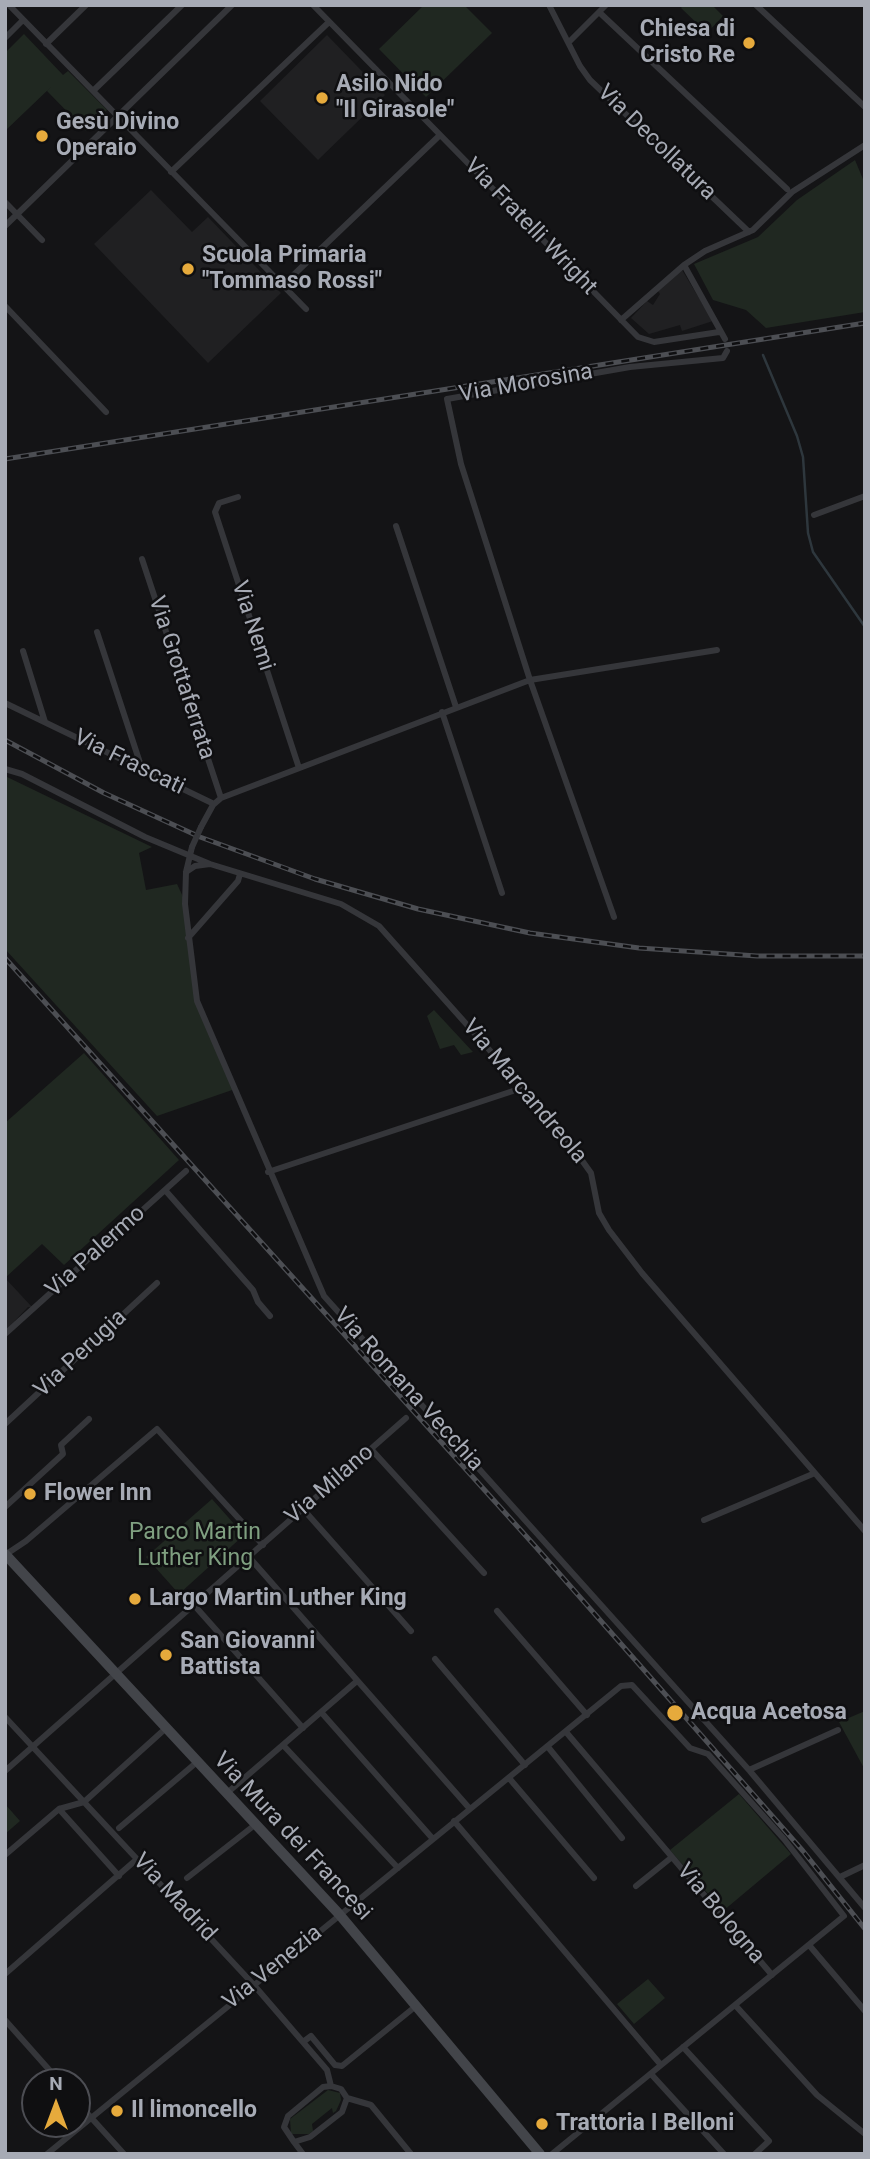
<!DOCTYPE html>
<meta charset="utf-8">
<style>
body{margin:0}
#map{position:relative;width:870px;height:2159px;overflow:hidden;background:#141416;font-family:Roboto,sans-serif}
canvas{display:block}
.frame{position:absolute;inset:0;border:7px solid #a7abb5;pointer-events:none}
.north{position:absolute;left:21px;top:2068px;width:70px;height:70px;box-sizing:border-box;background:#0f0f11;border:2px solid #4c4d53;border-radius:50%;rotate:0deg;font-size:19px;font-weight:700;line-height:28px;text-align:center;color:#a7abb5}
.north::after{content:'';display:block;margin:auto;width:24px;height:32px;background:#e6aa3c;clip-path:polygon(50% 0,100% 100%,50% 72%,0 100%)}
</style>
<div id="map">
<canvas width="870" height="2159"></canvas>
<div class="frame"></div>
<div class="north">N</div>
</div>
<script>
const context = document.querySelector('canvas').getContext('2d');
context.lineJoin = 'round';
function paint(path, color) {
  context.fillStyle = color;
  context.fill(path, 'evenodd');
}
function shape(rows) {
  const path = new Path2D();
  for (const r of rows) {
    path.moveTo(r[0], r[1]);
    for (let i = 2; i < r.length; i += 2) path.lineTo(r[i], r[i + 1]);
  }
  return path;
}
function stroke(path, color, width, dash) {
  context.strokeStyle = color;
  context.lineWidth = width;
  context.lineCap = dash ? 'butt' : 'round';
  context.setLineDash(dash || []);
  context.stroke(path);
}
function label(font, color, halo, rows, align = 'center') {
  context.font = font + ' Roboto,sans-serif';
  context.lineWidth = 5;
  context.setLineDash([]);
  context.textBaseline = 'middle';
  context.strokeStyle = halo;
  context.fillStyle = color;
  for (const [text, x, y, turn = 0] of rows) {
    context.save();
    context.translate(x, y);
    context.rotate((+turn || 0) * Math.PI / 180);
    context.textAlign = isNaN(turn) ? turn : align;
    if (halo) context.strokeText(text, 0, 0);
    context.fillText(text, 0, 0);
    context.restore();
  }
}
const built = shape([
 [327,35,385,95,318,160,260,101],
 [151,190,192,232,208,217,281,293,208,363,94,244],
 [682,270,713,321,682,331,680,325,649,334,631,318,647,301,653,305,660,294,657,290],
 [5,1278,32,1307,28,1307,5,1331]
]);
const green = shape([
 [424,5,464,5,492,33,426,97,379,49],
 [683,5,712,5,723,16,707,33,681,8],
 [24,34,63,75,68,71,107,110,86,131,47,91,51,87,5,131,5,53],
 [855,160,865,184,865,312,766,328,746,310,713,300,694,264,758,237,797,200],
 [5,776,152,847,139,853,146,890,177,884,184,899,197,1001,235,1089,157,1116,5,949],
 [434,1010,473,1052,461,1055,454,1045,440,1049,427,1016],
 [84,1053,179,1160,64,1265,42,1244,5,1278,5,1123],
 [212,1499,244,1535,179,1594,146,1557],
 [865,1711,865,1770,839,1722],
 [739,1794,791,1854,723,1911,670,1850],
 [5,1804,20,1821,5,1834],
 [648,1979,665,1998,634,2024,617,2004],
 [328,2090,340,2093,341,2100,336,2111,333,2113,332,2108,312,2124,313,2131,309,2134,291,2134,290,2119]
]);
const stream = shape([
 [763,355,797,436,803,457,808,533,813,552,865,627]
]);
const street = shape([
 [9,5,306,309],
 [313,5,638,337,654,342,719,332],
 [549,5,580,66,590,80,749,232],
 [756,5,865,107],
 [599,12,787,189],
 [5,38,23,20],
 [570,41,606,5],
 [46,44,86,5],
 [93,91,182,5],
 [171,172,329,22],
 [5,202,42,240],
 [5,226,232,5],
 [283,285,440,135],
 [5,306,106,412],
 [621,320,684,265],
 [725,339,684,265,705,251,753,230,792,192,865,145],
 [238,497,219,503,215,512,299,768],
 [814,515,865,496],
 [396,526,456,707],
 [142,559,221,798],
 [97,632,142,769],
 [23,651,45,722],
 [5,703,214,804],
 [442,712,502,893],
 [5,769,22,774,145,837,210,864,341,904,379,926,558,1127,591,1173,599,1213,609,1230,642,1273,865,1531],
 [201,827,213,805,221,798,530,680,461,464,447,399,630,367,723,358,727,351],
 [192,847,186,872,185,904,197,1001,324,1296,749,1770,865,1908],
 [186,872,195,866,210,864],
 [614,917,530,680,717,650],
 [188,938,238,881,240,874],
 [268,1172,525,1087],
 [165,1190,253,1290,258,1302,270,1316],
 [5,1334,186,1171],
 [5,1424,157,1283],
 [371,1449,484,1573],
 [5,1507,63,1454,61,1445,89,1419],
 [303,1509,411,1631],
 [704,1520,815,1473],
 [5,1555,26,1541,157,1429,263,1545],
 [249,1557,470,1809],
 [194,1605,303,1728],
 [497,1611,587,1715],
 [435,1659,525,1765],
 [321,1712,433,1839],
 [5,1717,253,1984,327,2070,331,2086],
 [566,1732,672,1857],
 [283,1745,398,1868],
 [548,1747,622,1838],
 [749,1770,838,1730],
 [5,1771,406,1418],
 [509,1778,594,1878],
 [227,1793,357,1681],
 [59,1809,119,1876],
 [454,1821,661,2065],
 [119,1828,197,1762],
 [5,1855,59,1809,84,1802,165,1729],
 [840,1877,865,1865],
 [187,1878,256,1824],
 [636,1886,672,1857,772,1975],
 [809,1945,865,2011],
 [5,1974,137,1859],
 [735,2005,817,2095,865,2134],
 [5,2020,60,2082],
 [303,2042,311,2036,335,2065,342,2066,416,2006],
 [683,2047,769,2141,755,2154],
 [651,2074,724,2154],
 [331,2086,341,2089,347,2098,342,2112,310,2137,294,2142,284,2127,288,2116,323,2087,331,2086],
 [347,2098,371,2105,411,2154],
 [77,2102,124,2154],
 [294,2142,303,2154],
 [47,2154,621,1686,632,1685,690,1748,708,1754,784,1839,844,1916,552,2154]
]);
const secondary = shape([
 [5,1554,339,1914,540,2154]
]);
const rail = shape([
 [5,459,865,323],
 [5,740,104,793,200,837,315,879,418,909,530,933,639,948,757,956,865,956],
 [5,958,535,1546,803,1851,865,1929]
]);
const streetBridge = shape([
 [192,847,201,827]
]);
const markers = [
 [749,43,7,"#e6aa3c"],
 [322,98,7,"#e6aa3c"],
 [42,136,7,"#e6aa3c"],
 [188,269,7,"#e6aa3c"],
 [30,1494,7,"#e6aa3c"],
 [135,1599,7,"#e6aa3c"],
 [166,1655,7,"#e6aa3c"],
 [675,1713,9,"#e6aa3c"],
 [117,2111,7,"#e6aa3c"],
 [542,2124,7,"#e6aa3c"]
];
const poiNames = [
 ["Chiesa di",735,30,"right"],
 ["Cristo Re",735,56,"right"],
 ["Asilo Nido",336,85],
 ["\"Il Girasole\"",336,111],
 ["Gesù Divino",56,123],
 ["Operaio",56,149],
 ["Scuola Primaria",202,256],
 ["\"Tommaso Rossi\"",202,282],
 ["Flower Inn",44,1494],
 ["Largo Martin Luther King",149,1599],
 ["San Giovanni",180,1642],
 ["Battista",180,1668],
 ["Acqua Acetosa",691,1713],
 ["Il limoncello",131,2111],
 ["Trattoria I Belloni",556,2124]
];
const streetNames = [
 ["Via Decollatura",656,143,44],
 ["Via Fratelli Wright",530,227,46],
 ["Via Morosina",526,384,-10],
 ["Via Nemi",252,626,72],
 ["Via Grottaferrata",181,678,72],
 ["Via Frascati",129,763,26],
 ["Via Marcandreola",524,1092,50],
 ["Via Palermo",96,1252,-42],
 ["Via Perugia",81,1354,-43],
 ["Via Romana Vecchia",408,1390,48],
 ["Via Milano",330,1485,-41],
 ["Via Mura dei Francesi",292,1837,47],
 ["Via Madrid",174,1898,47],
 ["Via Bologna",720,1914,50],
 ["Via Venezia",273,1968,-39]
];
const parkNames = [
 ["Parco Martin",195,1533],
 ["Luther King",195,1559]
];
paint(built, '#202022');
paint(green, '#202821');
stroke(stream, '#2e373d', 2.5);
stroke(street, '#35363a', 6);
stroke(secondary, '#43454a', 10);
stroke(rail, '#4c4e53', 5);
stroke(rail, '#0f0f11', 2.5, [8]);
stroke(streetBridge, '#35363a', 6);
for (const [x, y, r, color] of markers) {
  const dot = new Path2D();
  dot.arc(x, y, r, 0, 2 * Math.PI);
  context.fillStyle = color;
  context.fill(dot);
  stroke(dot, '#0f0f11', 2.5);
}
label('bold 23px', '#a7abb5', '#0f0f11', poiNames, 'left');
label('23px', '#a7abb5', '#0f0f11', streetNames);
label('23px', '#7f9f80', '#0f0f11', parkNames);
</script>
